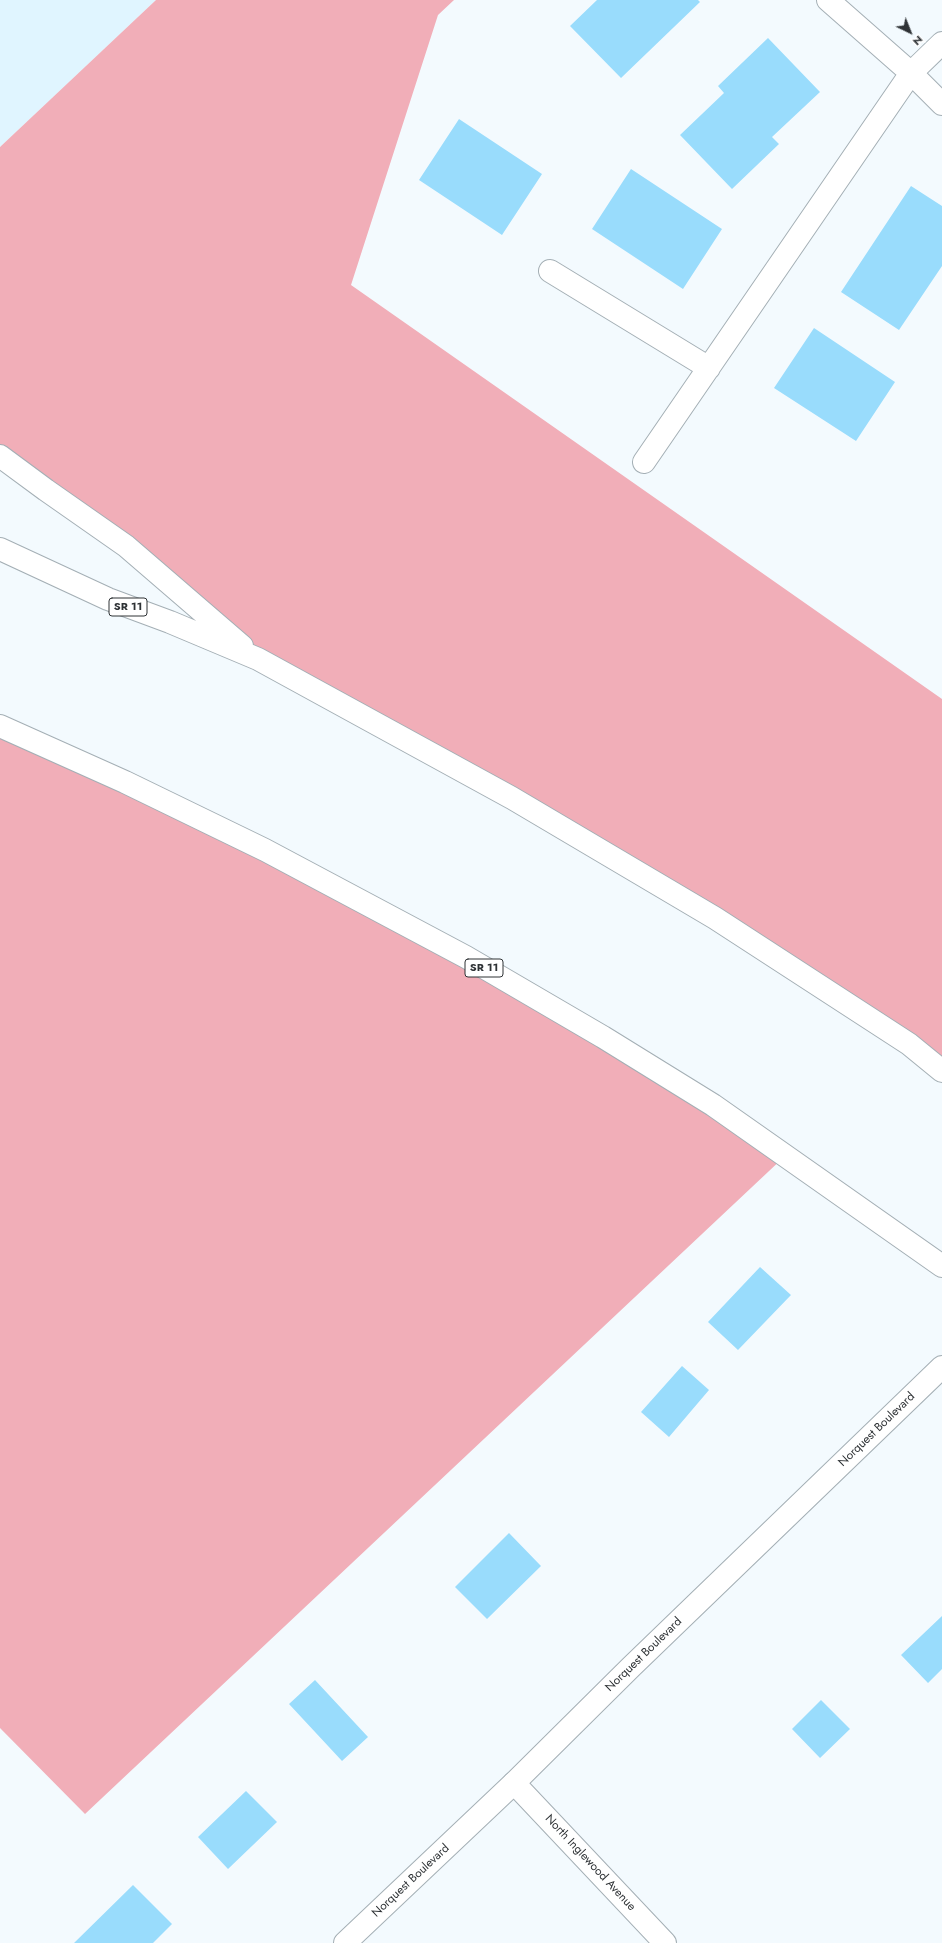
<!DOCTYPE html>
<style>
body{margin:0}
#map{position:relative;width:942px;height:1943px;overflow:hidden;background:#f3fafe;font-family:Jost,sans-serif}
canvas{display:block}
.north{position:absolute;left:890px;top:12px;width:40px;height:40px;-webkit-text-stroke:3px #fff;paint-order:stroke;rotate:137deg;font-size:11px;font-weight:700;line-height:16px;text-align:center;color:#2e3235}
.north::after{content:'';display:block;margin:auto;width:14px;height:18px;background:#2e3235;clip-path:polygon(50% 0,100% 100%,50% 72%,0 100%)}
</style>
<div id="map">
<canvas width="942" height="1943"></canvas>
<div class="north">N</div>
</div>
<script>
const context = document.querySelector('canvas').getContext('2d');
context.lineJoin = 'round';
function paint(path, color) {
  context.fillStyle = color;
  context.fill(path, 'evenodd');
}
function shape(rows) {
  const path = new Path2D();
  for (const r of rows) {
    path.moveTo(r[0], r[1]);
    for (let i = 2; i < r.length; i += 2) path.lineTo(r[i], r[i + 1]);
  }
  return path;
}
function stroke(path, color, width, dash) {
  context.strokeStyle = color;
  context.lineWidth = width;
  context.lineCap = dash ? 'butt' : 'round';
  context.setLineDash(dash || []);
  context.stroke(path);
}
function label(font, color, halo, rows, align = 'center') {
  context.font = font + ' Jost,sans-serif';
  context.lineWidth = 3;
  context.setLineDash([]);
  context.textBaseline = 'middle';
  context.strokeStyle = halo;
  context.fillStyle = color;
  for (const [text, x, y, turn = 0] of rows) {
    context.save();
    context.translate(x, y);
    context.rotate((+turn || 0) * Math.PI / 180);
    context.textAlign = isNaN(turn) ? turn : align;
    if (halo) context.strokeText(text, 0, 0);
    context.fillText(text, 0, 0);
    context.restore();
  }
}
const built = shape([
 [0,0,156,0,0,147]
]);
const forest = shape([
 [156,0,454,0,438,15,351,285,942,699,942,1071,909,1044,258,659,0,456,0,147],
 [0,726,265,850,785,1156,85,1814,0,1728]
]);
const building = shape([
 [597,0,698,0,700,2,621,78,570,26],
 [768,38,820,92,772,137,779,144,732,189,680,135,724,93,718,86],
 [459,119,542,174,502,235,419,180],
 [631,169,722,229,683,289,592,229],
 [911,186,942,206,942,266,899,330,841,292],
 [814,328,895,382,856,441,774,388],
 [760,1267,791,1295,738,1350,708,1322],
 [682,1366,709,1390,669,1437,641,1412],
 [509,1533,541,1566,487,1619,455,1587],
 [942,1616,942,1669,928,1683,901,1655],
 [315,1680,368,1737,342,1761,289,1704],
 [821,1700,850,1729,820,1758,792,1729],
 [246,1791,277,1822,228,1869,198,1837],
 [133,1885,172,1924,153,1943,74,1943]
]);
const minor = shape([
 [828,0,911,73,942,104],
 [550,271,709,368],
 [644,462,911,73,942,43],
 [514,1783,665,1943]
]);
const tertiary = shape([
 [345,1943,514,1783,631,1667,942,1367]
]);
const motorway = shape([
 [0,456,46,490,126,546,242,646],
 [0,549,108,599,170,622,258,659,512,798,715,918,909,1044,942,1071],
 [0,726,125,782,265,850,466,957,603,1037,713,1105,942,1266]
]);
const shields = [
 [128,607,38],
 [484,968,38]
];
const shieldNames = [
 ["SR 11",128,607],
 ["SR 11",484,968]
];
const streetNames = [
 ["Norquest Boulevard",877,1430,-44],
 ["Norquest Boulevard",644,1655,-44],
 ["North Inglewood Avenue",590,1863,47],
 ["Norquest Boulevard",411,1881,-43]
];
paint(built, '#e0f5ff');
paint(forest, '#f1aeb8');
paint(building, '#99dcfc');
stroke(minor, '#a4afb5', 24);
stroke(tertiary, '#a4afb5', 24);
stroke(motorway, '#a4afb5', 24);
stroke(minor, '#fff', 22);
stroke(tertiary, '#fff', 22);
stroke(motorway, '#fff', 22);
for (const [x, y, w] of shields) {
  const box = new Path2D();
  box.roundRect(x - w / 2, y - 9, w, 18, 3);
  context.fillStyle = '#fff';
  context.fill(box);
  stroke(box, '#2e3235', 1);
}
label('bold 11px', '#2e3235', null, shieldNames);
label('12px', '#2e3235', '#fff', streetNames);
</script>
